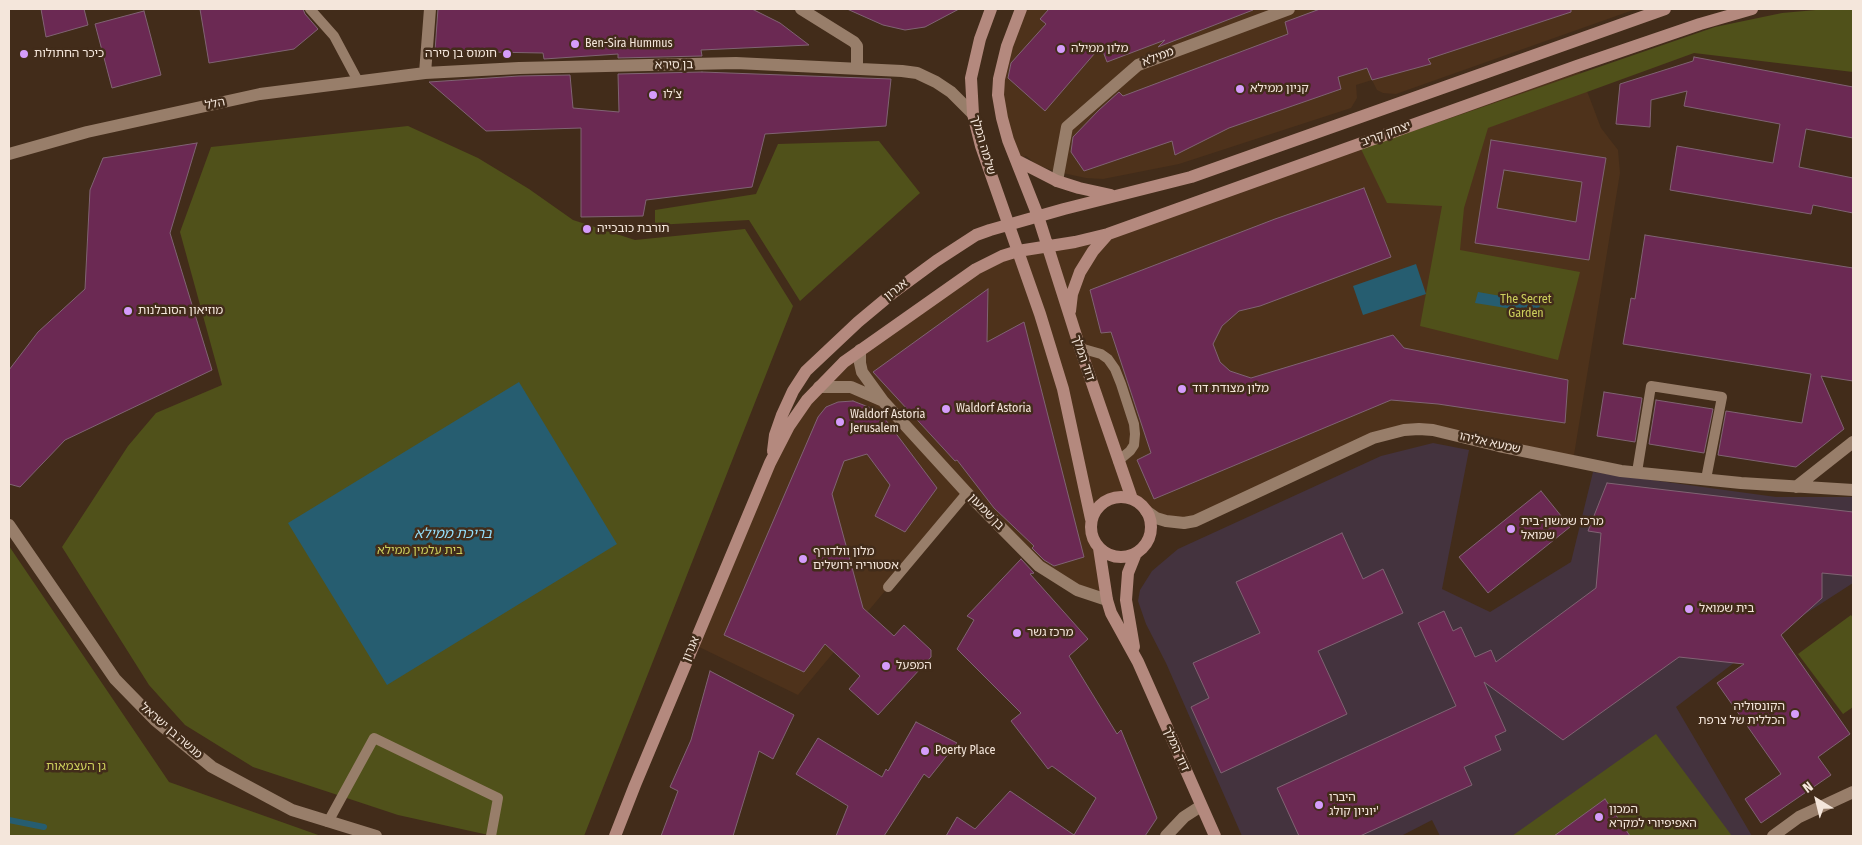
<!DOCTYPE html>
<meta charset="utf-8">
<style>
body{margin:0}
#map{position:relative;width:1862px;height:845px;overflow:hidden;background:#422c1a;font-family:"Fira Sans Condensed",sans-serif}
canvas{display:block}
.frame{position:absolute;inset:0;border:10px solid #f4e6db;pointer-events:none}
.north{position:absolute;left:1792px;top:775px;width:50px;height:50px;-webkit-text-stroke:4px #422c1a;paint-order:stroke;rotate:324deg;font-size:14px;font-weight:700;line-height:20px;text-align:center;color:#f4e6db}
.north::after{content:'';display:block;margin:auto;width:18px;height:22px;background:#f4e6db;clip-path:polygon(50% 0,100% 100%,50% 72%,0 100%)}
</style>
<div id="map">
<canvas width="1862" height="845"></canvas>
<div class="frame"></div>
<div class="north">N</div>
</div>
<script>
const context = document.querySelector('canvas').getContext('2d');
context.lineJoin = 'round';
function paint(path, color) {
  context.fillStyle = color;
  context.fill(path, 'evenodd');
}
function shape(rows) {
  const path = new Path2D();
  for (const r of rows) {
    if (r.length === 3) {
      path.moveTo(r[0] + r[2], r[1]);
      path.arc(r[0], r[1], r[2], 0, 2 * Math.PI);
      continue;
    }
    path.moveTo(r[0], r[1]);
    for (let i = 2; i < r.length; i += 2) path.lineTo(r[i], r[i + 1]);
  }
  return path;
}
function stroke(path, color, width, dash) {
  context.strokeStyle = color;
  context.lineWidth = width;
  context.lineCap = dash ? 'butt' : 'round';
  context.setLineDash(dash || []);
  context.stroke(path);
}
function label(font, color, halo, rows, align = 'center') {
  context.font = font + ' "Fira Sans Condensed","Noto Sans Hebrew",sans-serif';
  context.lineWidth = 5;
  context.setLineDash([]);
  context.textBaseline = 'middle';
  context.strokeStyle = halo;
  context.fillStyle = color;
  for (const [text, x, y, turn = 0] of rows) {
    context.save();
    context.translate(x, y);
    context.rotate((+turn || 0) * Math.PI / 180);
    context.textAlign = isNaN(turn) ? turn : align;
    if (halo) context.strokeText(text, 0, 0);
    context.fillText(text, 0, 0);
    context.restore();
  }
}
const built = shape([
 [1021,9,1636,9,1396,94,1383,93,1377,90,1372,80,1356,85,1357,98,1351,108,1179,164,1103,179,1086,178,1058,172,1037,165,1026,156,1016,160,998,95],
 [1579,70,1601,128,1618,150,1620,173,1573,461,1404,430,1195,521,1146,511,1140,504,1132,499,1122,497,1112,498,1103,503,1096,510,1091,519,1091,529,1093,539,1099,548,1107,600,1039,566,967,493,798,695,693,644,770,463,819,387,976,269,1075,242]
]);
const education = shape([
 [1433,443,1469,450,1442,589,1490,612,1571,562,1593,472,1776,497,1853,497,1853,583,1760,643,1676,707,1752,836,1440,836,1432,820,1401,836,1242,836,1166,663,1146,624,1138,601,1140,590,1152,571,1178,549,1381,456]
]);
const green = shape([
 [1827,9,1853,10,1853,72,1694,53,1488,128,1464,208,1460,250,1580,272,1558,360,1420,326,1442,206,1387,203,1361,149,1715,27,1782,13],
 [408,126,478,158,529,189,573,220,635,240,745,229,793,306,584,836,493,836,398,815,253,767,185,725,149,685,62,547,128,446,156,413,222,385,180,232,211,147],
 [879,141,920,193,800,301,749,220,655,225,655,210,756,194,778,144],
 [9,546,169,782,321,836,9,836],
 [1851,615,1853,618,1853,707,1843,714,1798,654],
 [1656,734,1732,836,1512,836]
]);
const water = shape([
 [1416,264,1426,294,1363,315,1353,286],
 [1478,292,1541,303,1537,313,1475,303],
 [519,382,617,544,387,685,288,523]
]);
const stream = shape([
 [9,820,44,827]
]);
const building = shape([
 [41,9,84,9,88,25,46,37,41,9],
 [200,9,303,9,305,14,318,29,294,49,209,63,200,9],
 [438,9,752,9,780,23,809,45,701,50,702,56,618,58,618,54,544,59,543,53,435,51,438,9],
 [847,9,959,9,925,27,905,30,883,25,847,9],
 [1049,9,1253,9,1253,10,1158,47,1165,40,1107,62,1101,46,1045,111,1008,78,1011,63,1046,24,1040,19,1049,9],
 [1320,9,1571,9,1571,12,1428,59,1431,64,1372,80,1367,68,1338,77,1341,89,1229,128,1175,155,1172,141,1084,171,1071,152,1073,137,1099,110,1119,92,1123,96,1288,34,1285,22,1320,9],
 [144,11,161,75,112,88,95,24,144,11],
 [1694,57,1853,87,1853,138,1806,129,1799,167,1853,178,1853,213,1813,205,1811,214,1670,190,1677,146,1773,163,1780,124,1684,106,1687,91,1651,100,1650,127,1616,124,1620,84,1693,61,1694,57],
 [702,72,891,79,886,126,765,134,752,187,646,200,643,216,581,217,581,128,486,131,429,82,519,76,570,75,573,108,619,112,618,74,702,72],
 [1491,140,1606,158,1589,260,1475,243,1491,140],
 [1504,170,1582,182,1576,222,1497,208,1504,170],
 [197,143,170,233,212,370,65,440,20,487,9,484,9,370,38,332,85,289,90,190,103,158,197,143],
 [1364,188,1391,257,1260,306,1239,311,1222,326,1213,344,1220,362,1230,371,1251,378,1393,335,1404,348,1568,380,1565,423,1438,404,1391,400,1154,499,1137,460,1151,453,1111,332,1101,333,1090,290,1275,219,1364,188],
 [1645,235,1853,268,1853,381,1821,376,1844,429,1796,467,1718,455,1726,411,1802,423,1811,374,1623,344,1631,298,1635,299,1645,235],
 [988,289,987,342,1024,322,1084,557,1054,566,1044,560,1032,548,1034,546,994,508,957,460,955,461,873,372,988,289],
 [1604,392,1642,398,1635,442,1597,436,1604,392],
 [1656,400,1713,409,1704,453,1649,444,1656,400],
 [853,401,879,411,937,488,905,532,875,516,890,485,867,454,844,461,832,494,863,608,894,636,904,625,931,650,931,657,878,715,849,689,860,676,825,644,804,672,724,635,818,417,826,407,838,402,853,401],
 [1607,483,1853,512,1853,576,1822,573,1822,598,1781,635,1850,734,1818,757,1831,775,1761,823,1745,799,1781,774,1717,683,1744,664,1679,657,1563,740,1484,682,1506,731,1495,736,1501,750,1464,767,1472,785,1360,836,1299,836,1277,788,1456,706,1418,623,1444,611,1453,631,1461,627,1475,657,1491,650,1496,662,1596,588,1601,533,1588,531,1607,483],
 [1541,491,1570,527,1488,593,1459,557,1541,491],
 [1342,533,1363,579,1383,569,1403,613,1318,651,1347,714,1221,773,1191,707,1209,698,1193,663,1260,633,1236,582,1342,533],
 [1021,559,1034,573,1030,574,1088,639,1069,656,1117,734,1121,730,1157,818,1145,836,946,836,957,817,975,829,1010,791,1074,835,1096,798,1052,766,1048,769,1011,721,1021,713,957,649,974,620,967,616,1021,559],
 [710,671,794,715,773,759,759,751,733,836,661,836,678,791,670,787,691,740,710,671],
 [916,722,957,743,929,778,924,774,884,836,836,836,848,806,796,774,818,738,882,777,886,769,888,771,916,722],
 [1605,799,1630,836,1554,836,1605,799]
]);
const lane = shape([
 [310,9,334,36,358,81],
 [1080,348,1101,354,1108,359,1115,369,1121,384,1134,424,1135,434,1134,445,1130,451,1118,461],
 [1637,472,1651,386,1722,397,1706,479],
 [888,587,967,493],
 [328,822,374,738,498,798,491,836]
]);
const street = shape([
 [801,9,854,42,857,46,857,68],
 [425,73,430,9],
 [9,154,87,132,260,94,425,73,519,68,736,63,902,71,917,73,936,82,951,92,973,114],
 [1057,181,1067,127,1138,65,1289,9],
 [860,350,860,363,862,372,883,401,967,493,1039,566,1077,590,1107,600],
 [819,387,851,387,881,400],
 [1796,487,1853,442],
 [1146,511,1156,518,1166,521,1184,523,1195,521,1373,438,1404,430,1419,429,1433,430,1499,446,1621,471,1741,483,1853,490],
 [9,525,115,679,155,720,212,767,292,810,376,836],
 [1166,836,1184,817,1201,806],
 [1773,836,1799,817,1853,792]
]);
const secondary = shape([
 [991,9,980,39,971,78,973,114,981,146,1040,314,1063,389,1091,519],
 [1021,9,1007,46,999,79,998,95,1002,118,1008,140,1038,216,1080,348,1132,499],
 [1016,160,1057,181,1079,188,1111,195],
 [1070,311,1072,294,1080,272,1093,251,1108,234],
 [773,451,775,435,782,415,793,391,806,371,858,322,894,292,936,261,976,235,990,230,1064,209,1191,177,1665,9],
 [1121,527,30],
 [1099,548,1107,600,1111,613,1138,662,1215,836],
 [1134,647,1126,600,1128,573,1136,553],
 [615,836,635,785,770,463,789,426,807,400,844,362,976,269,1002,256,1018,251,1075,242,1108,234,1577,66,1700,24,1752,9]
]);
const markers = [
 [575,44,5,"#d59cfb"],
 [1061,49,5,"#d59cfb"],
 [24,54,5,"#d59cfb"],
 [507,54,5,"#d59cfb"],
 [1240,89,5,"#d59cfb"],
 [653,95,5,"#d59cfb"],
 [587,229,5,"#d59cfb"],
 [128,311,5,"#d59cfb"],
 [1182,389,5,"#d59cfb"],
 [946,409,5,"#d59cfb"],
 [840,422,5,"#d59cfb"],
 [1511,529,5,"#d59cfb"],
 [803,559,5,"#d59cfb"],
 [1689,609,5,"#d59cfb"],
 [1017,633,5,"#d59cfb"],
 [886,666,5,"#d59cfb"],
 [1795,714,5,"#d59cfb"],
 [925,751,5,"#d59cfb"],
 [1319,805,5,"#d59cfb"],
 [1599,817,5,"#d59cfb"]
];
const poiNames = [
 ["Ben-Sira Hummus",585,44],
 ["מלון ממילה",1071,49],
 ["כיכר החתולות",34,54],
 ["חומוס בן סירה",497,54,"right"],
 ["קניון ממילא",1250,89],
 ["צ'לו",663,95],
 ["תורבת כובכייה",597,229],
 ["מוזיאון הסובלנות",138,311],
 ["מלון מצודת דוד",1192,389],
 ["Waldorf Astoria",956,409],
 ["Waldorf Astoria",850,415],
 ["Jerusalem",850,429],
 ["מרכז שמשון-בית",1521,522],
 ["שמואל",1521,536],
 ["מלון וולדורף",813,552],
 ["אסטוריה ירושלים",813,566],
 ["בית שמואל",1699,609],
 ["מרכז גשר",1027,633],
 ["המפעל",896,666],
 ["הקונסוליה",1785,707,"right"],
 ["הכללית של צרפת",1785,721,"right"],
 ["Poerty Place",935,751],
 ["היברו",1329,798],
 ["יוניון קולג'",1329,812],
 ["המכון",1609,810],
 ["האפיפיורי למקרא",1609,824]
];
const streetNames = [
 ["ממילא",1158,57,-21],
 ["בן סירא",674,65,-1],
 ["הלל",215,104,-12],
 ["יצחק קריב",1386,134,-20],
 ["שלמה המלך",983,145,74],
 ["אגרון",896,290,-38],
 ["דוד המלך",1083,358,71],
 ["שמעא אליהו",1490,443,13],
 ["בן שמעון",986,512,46],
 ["אגרון",691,649,-67],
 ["מנשה בן ישראל",171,731,41],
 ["דוד המלך",1176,749,66]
];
const parkNames = [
 ["The Secret",1526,300],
 ["Garden",1526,314],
 ["בית עלמין ממילא",420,551],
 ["גן העצמאות",76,767]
];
const waterNames = [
 ["בריכת ממילא",453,534]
];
paint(built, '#4e321b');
paint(education, '#44333e');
paint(green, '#50511a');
paint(water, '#265d70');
stroke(stream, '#265d70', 6);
paint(building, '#6b2953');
stroke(building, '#806373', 1);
stroke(lane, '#987e6a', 10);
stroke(street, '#987e6a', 12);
stroke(secondary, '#b4897e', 12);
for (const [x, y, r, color] of markers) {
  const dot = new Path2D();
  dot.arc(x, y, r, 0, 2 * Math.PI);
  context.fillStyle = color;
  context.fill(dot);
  stroke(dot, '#422c1a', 2);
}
label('12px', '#f4e6db', '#422c1a', poiNames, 'left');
label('12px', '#f4e6db', '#422c1a', streetNames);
label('12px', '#cccf5c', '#422c1a', parkNames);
label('italic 14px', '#94defa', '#422c1a', waterNames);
</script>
